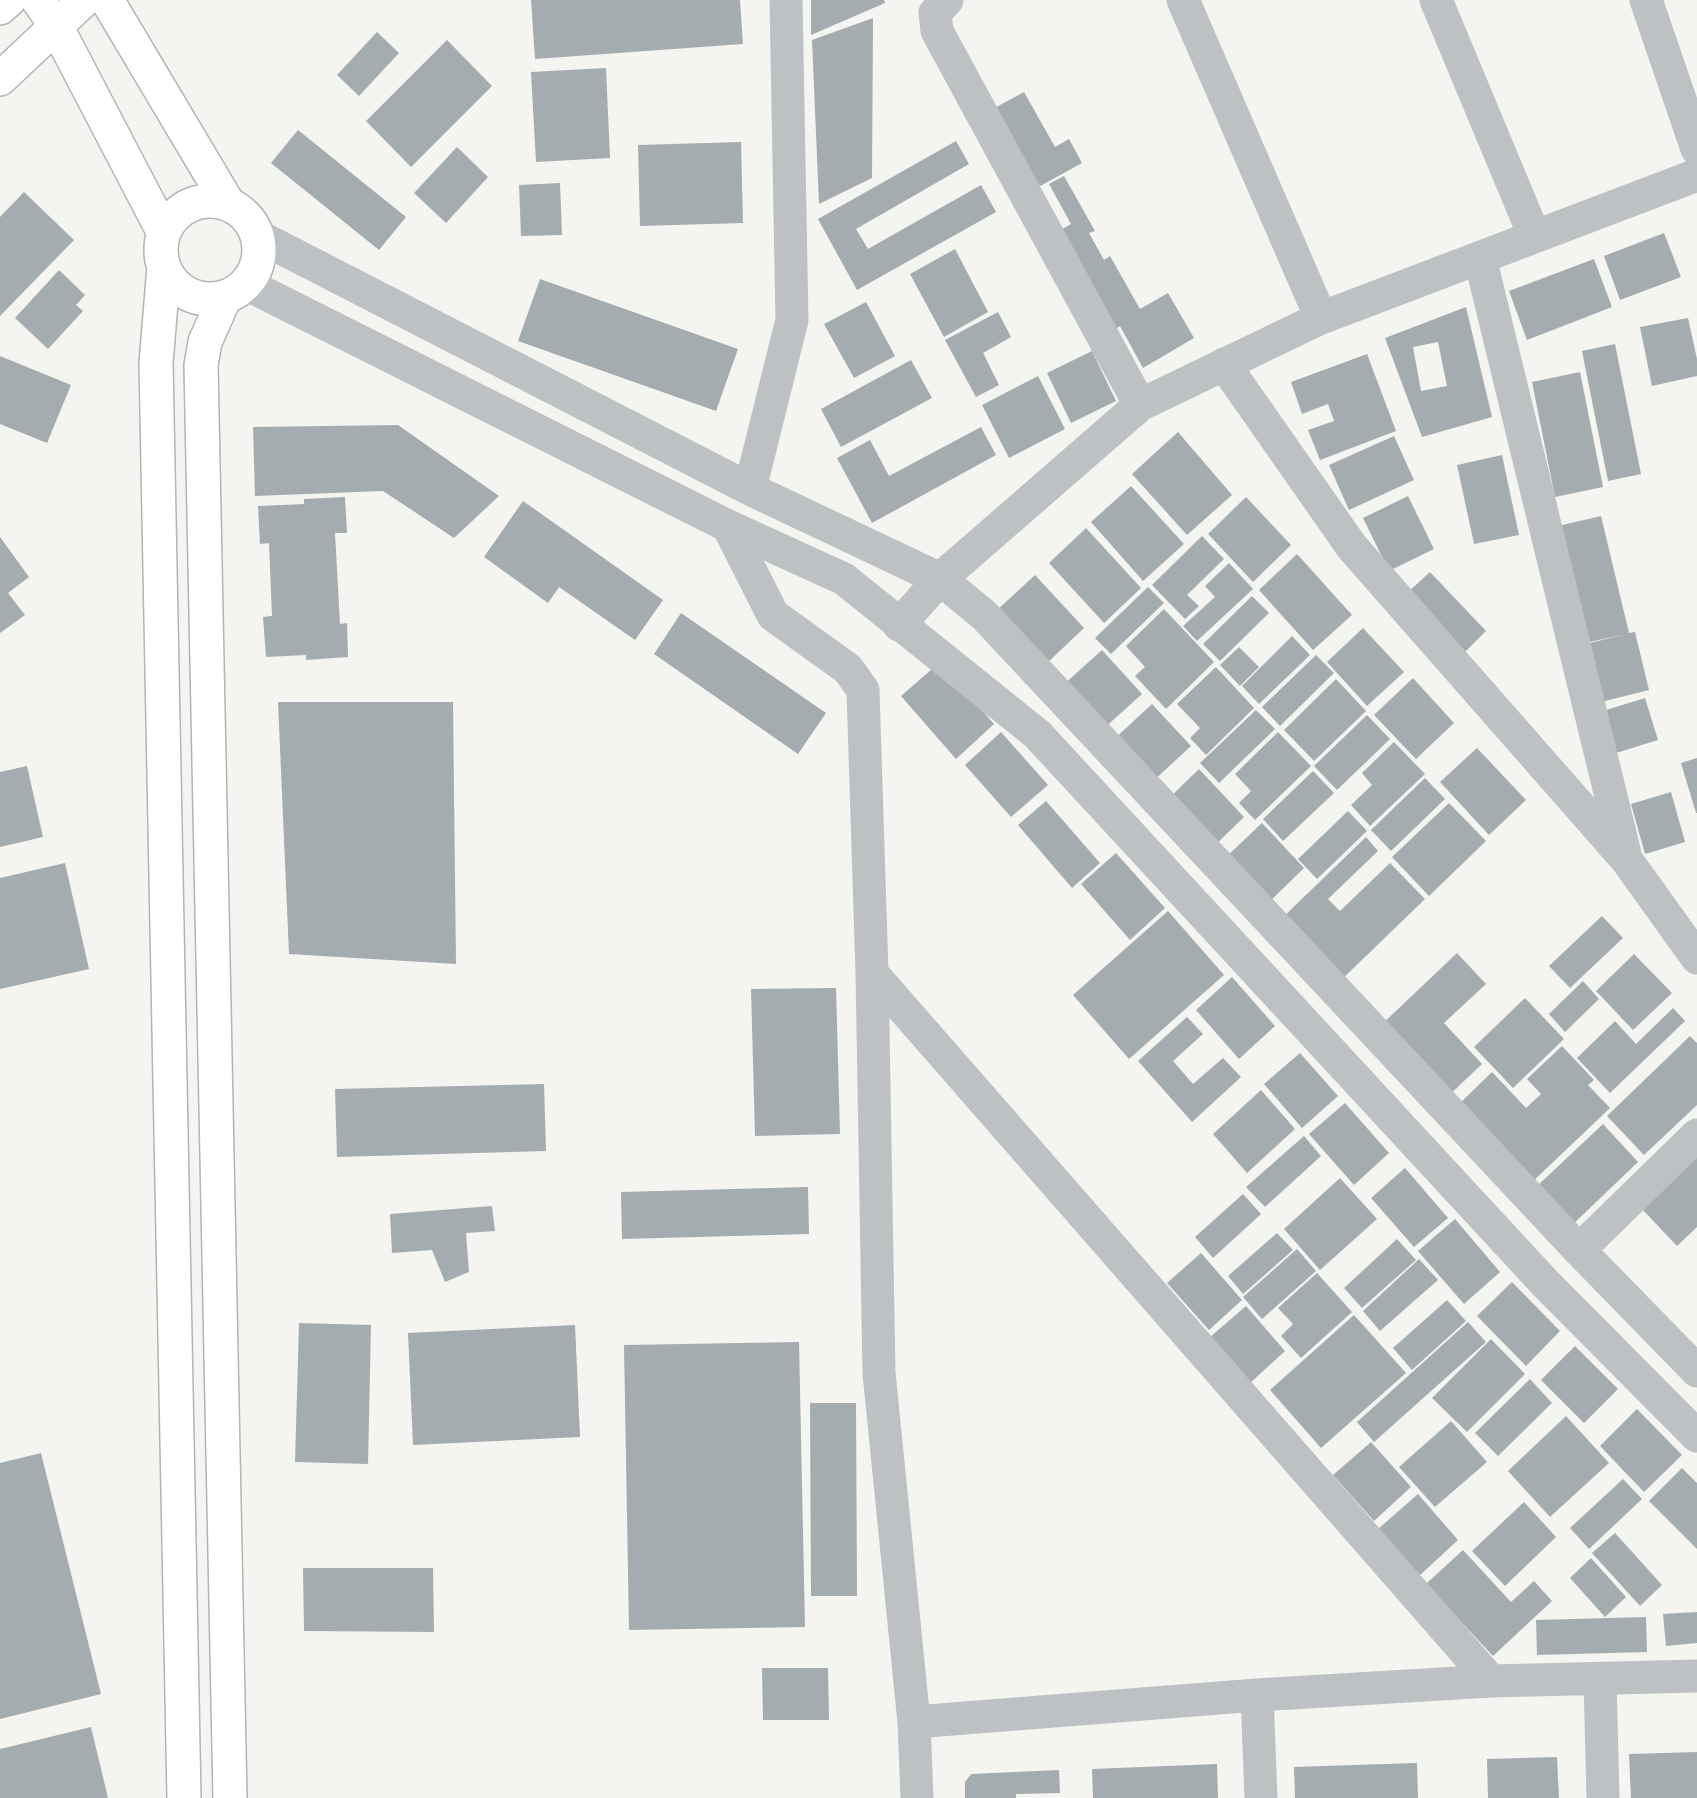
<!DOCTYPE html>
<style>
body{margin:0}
canvas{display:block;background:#f4f4f0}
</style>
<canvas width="1697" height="1798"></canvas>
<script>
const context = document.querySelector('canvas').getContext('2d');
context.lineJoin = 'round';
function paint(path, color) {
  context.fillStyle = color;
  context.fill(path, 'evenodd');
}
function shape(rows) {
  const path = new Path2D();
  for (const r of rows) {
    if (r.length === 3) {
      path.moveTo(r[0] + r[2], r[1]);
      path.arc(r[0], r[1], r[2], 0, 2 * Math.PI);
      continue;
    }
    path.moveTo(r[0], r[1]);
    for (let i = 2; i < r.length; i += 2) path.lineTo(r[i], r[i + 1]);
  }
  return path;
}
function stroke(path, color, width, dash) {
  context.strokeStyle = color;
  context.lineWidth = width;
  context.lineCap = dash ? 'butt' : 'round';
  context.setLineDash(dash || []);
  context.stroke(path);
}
const building = shape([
 [531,0,740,0,743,44,535,59],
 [811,0,884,0,885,3,811,35],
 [873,18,872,178,819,204,812,40],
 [377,32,399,53,359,96,337,75],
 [447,40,492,86,411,167,366,121],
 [606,68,610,158,536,162,531,72],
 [1024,92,1055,147,1069,139,1082,163,1033,190,989,111],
 [298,130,406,217,379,250,271,163],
 [956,141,969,164,856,229,868,249,981,185,996,212,857,290,818,219],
 [741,142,743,223,640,226,638,145],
 [457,147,488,177,446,223,414,193],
 [1064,176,1095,231,1089,233,1104,260,1110,256,1140,309,1168,293,1194,338,1143,368,1120,326,1113,331,1057,232,1071,224,1049,184],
 [560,183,562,235,521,236,519,185],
 [24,192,74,240,0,316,0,217],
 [1664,233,1681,277,1620,300,1604,256],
 [955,249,988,312,944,337,910,274],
 [1594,259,1612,307,1527,340,1509,291],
 [59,270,85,295,76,305,83,311,48,349,15,318],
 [540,279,738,349,716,411,518,341],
 [866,302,895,356,854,378,824,324],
 [1466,307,1492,417,1422,437,1385,338],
 [1438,342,1447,386,1421,391,1413,347],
 [998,312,1011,337,983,353,999,385,976,397,945,340],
 [1688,318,1697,359,1697,376,1652,386,1640,327],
 [1615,344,1641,474,1608,481,1582,351],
 [1092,351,1116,401,1071,423,1047,373],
 [1367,354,1396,431,1320,460,1308,430,1334,421,1328,404,1302,414,1291,382],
 [0,356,71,385,47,443,0,424],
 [911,360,932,398,841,447,821,409],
 [1580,372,1603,487,1555,497,1532,382],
 [1038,376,1065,429,1009,458,982,405],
 [398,425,499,496,454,538,383,491,255,496,253,427],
 [981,427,996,455,872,523,837,458,870,440,889,476],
 [1178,432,1232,495,1187,535,1132,474],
 [1394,436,1414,480,1349,510,1329,465],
 [1502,455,1519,535,1474,544,1457,465],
 [1131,486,1184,544,1143,581,1091,522],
 [1408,496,1434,549,1389,571,1363,518],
 [345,497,347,533,335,533,340,624,347,623,348,657,306,660,306,655,266,657,263,617,272,616,269,543,260,544,258,506,304,504,304,499],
 [1246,497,1291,545,1253,582,1208,534],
 [523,501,663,600,635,640,559,587,548,603,484,557],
 [1601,516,1629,633,1635,632,1649,690,1597,703,1582,645,1626,634,1581,644,1554,527],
 [1086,528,1141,588,1104,623,1049,563],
 [1202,536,1224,559,1187,595,1199,606,1185,619,1152,585],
 [0,537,29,577,8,593,25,615,0,633],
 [1297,554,1352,615,1313,650,1259,590],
 [1229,563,1253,589,1197,641,1183,626,1215,597,1205,586],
 [1430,572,1486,631,1462,655,1405,595],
 [1035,575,1084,628,1045,665,995,612],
 [1148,587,1164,603,1111,654,1095,638],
 [1252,596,1269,613,1220,661,1203,644],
 [1164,609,1214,662,1166,709,1135,676,1145,667,1126,646],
 [681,613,826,713,798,754,654,654],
 [1363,628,1404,672,1367,706,1327,662],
 [1292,636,1310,655,1259,704,1242,686],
 [1239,647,1259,667,1240,686,1220,665],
 [1102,650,1142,694,1102,730,1062,686],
 [1316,655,1334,673,1280,726,1262,707],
 [940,662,994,724,956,759,901,696],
 [1216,667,1254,708,1206,755,1190,738,1200,728,1177,704],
 [1413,678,1454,723,1416,759,1374,715],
 [1336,679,1366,711,1314,761,1284,730],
 [1645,698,1658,740,1616,753,1603,711],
 [278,702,453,702,456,964,289,954],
 [1152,704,1191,746,1150,784,1111,742],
 [1256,710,1275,729,1219,783,1200,763],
 [1367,715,1390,739,1337,790,1314,766],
 [1001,732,1048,785,1011,817,965,765],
 [1278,732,1311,766,1255,820,1239,803,1251,791,1235,774],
 [1394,742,1425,774,1370,826,1351,805,1372,785,1362,773],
 [1477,748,1526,800,1489,835,1440,782],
 [1697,758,1697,813,1696,813,1681,763],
 [27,766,43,837,0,847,0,772],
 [1199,769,1244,817,1210,850,1165,802],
 [1313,771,1334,793,1283,841,1263,819],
 [1425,778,1445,799,1391,851,1371,830],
 [1671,792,1685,842,1645,854,1631,804],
 [1046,801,1100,863,1072,888,1018,825],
 [1449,803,1486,841,1429,896,1392,857],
 [1348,811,1367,831,1317,879,1298,859],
 [1262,823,1304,868,1266,905,1223,860],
 [1366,837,1378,851,1328,899,1340,911,1390,863,1425,899,1335,986,1277,923],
 [1116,853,1165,908,1130,940,1081,884],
 [65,863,89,969,0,989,0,878],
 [1168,911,1224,975,1129,1059,1073,995],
 [1602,916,1623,938,1570,988,1549,966],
 [1457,953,1486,984,1444,1023,1482,1064,1445,1099,1378,1028],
 [1634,954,1672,993,1633,1030,1596,991],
 [1232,977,1275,1026,1239,1059,1196,1010],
 [1583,981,1599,999,1565,1032,1549,1014],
 [836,988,840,1134,755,1136,751,989],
 [1525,998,1564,1039,1513,1088,1474,1047],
 [1673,1008,1685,1021,1610,1093,1577,1058,1615,1021,1636,1044],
 [1187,1017,1203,1034,1173,1061,1193,1084,1223,1058,1241,1077,1192,1122,1138,1061],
 [1690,1036,1697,1043,1697,1105,1644,1155,1607,1116],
 [1562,1046,1594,1080,1588,1085,1610,1108,1528,1186,1455,1108,1492,1072,1526,1108,1541,1094,1527,1079],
 [1300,1053,1338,1096,1302,1128,1264,1084],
 [544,1084,546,1151,337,1157,335,1089],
 [1261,1090,1295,1129,1247,1173,1213,1134],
 [1345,1103,1389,1153,1354,1185,1309,1134],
 [1603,1124,1638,1162,1570,1227,1535,1188],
 [1304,1136,1321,1156,1265,1207,1246,1187],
 [1697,1154,1697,1227,1677,1246,1641,1208],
 [1405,1168,1448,1218,1414,1247,1371,1198],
 [1340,1178,1377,1219,1320,1270,1284,1229],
 [808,1187,809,1234,622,1239,621,1192],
 [1243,1194,1261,1214,1213,1258,1195,1237],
 [492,1206,495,1231,466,1233,469,1272,445,1282,432,1250,392,1253,390,1214],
 [1455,1219,1500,1272,1464,1304,1418,1251],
 [1277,1233,1293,1250,1243,1294,1228,1276],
 [1397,1239,1416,1260,1362,1308,1344,1288],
 [1297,1249,1316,1271,1262,1319,1243,1297],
 [1201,1253,1242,1300,1209,1330,1167,1283],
 [1419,1259,1438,1280,1380,1331,1363,1311],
 [1317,1273,1352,1312,1301,1358,1281,1336,1293,1324,1278,1308],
 [1512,1282,1560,1331,1526,1366,1477,1316],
 [1447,1300,1466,1321,1412,1370,1393,1348],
 [1246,1306,1285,1351,1249,1384,1209,1338],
 [1354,1315,1406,1373,1321,1448,1270,1390],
 [1468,1322,1486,1342,1374,1442,1357,1422],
 [299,1323,371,1325,368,1464,295,1462],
 [575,1325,580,1437,413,1445,408,1333],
 [1491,1339,1525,1374,1467,1432,1432,1398],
 [799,1342,805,1627,629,1630,624,1345],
 [1575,1346,1618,1389,1584,1423,1541,1380],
 [1530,1379,1552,1403,1498,1456,1475,1433],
 [810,1403,856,1403,857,1596,811,1596],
 [1637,1409,1682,1455,1644,1492,1600,1446],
 [1566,1416,1609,1463,1550,1517,1508,1471],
 [1451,1421,1487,1462,1435,1507,1399,1467],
 [1371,1442,1411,1487,1374,1521,1333,1475],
 [41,1453,101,1694,0,1719,0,1463],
 [1682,1468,1697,1483,1697,1549,1649,1501],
 [1623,1479,1642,1499,1589,1549,1570,1528],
 [1418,1494,1458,1540,1419,1576,1378,1529],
 [1524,1502,1556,1537,1505,1586,1472,1551],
 [1615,1533,1662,1585,1640,1606,1592,1553],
 [1463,1550,1511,1602,1534,1581,1552,1601,1493,1656,1426,1584],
 [1591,1558,1626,1597,1605,1617,1570,1578],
 [303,1568,433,1568,434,1632,304,1631],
 [1697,1612,1697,1643,1666,1646,1663,1614],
 [1646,1617,1647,1652,1537,1655,1536,1620],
 [762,1668,828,1668,829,1720,763,1720],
 [91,1727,108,1798,0,1798,0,1749],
 [1697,1752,1697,1798,1631,1798,1629,1754],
 [1557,1757,1559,1798,1488,1798,1487,1759],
 [1417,1763,1418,1798,1295,1798,1294,1767],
 [1217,1764,1218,1798,1093,1798,1092,1769],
 [1059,1770,1060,1793,1016,1794,1016,1798,965,1798,965,1782,971,1774]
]);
const street = shape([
 [947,0,935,13,937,31,1140,405],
 [1183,0,1321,318],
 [1436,0,1534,235],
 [1646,0,1697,149],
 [258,236,750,489,940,579,984,615,1579,1250,1697,1371],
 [1480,258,1625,854],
 [246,284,728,526,844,579,1037,734,1545,1283,1697,1436],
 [1224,364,1352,547,1626,859,1697,958],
 [750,489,792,320,786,0],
 [728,526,773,615,848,669,863,690,872,973,879,1373,914,1722,917,1798],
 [899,625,940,579,1140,405,1321,318,1697,175],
 [872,973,1491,1681],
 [1579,1250,1697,1135],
 [1600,1679,1603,1798],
 [1257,1695,1261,1798],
 [914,1722,1257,1695,1491,1681,1697,1676]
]);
const secondary = shape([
 [38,0,56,26,164,233],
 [107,0,229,205],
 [0,8,9,0],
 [0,79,84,0],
 [210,250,49],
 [164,267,156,363,184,1798],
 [225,297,205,342,201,365,230,1798]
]);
paint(building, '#a4acb0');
stroke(secondary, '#b0b5b8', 36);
stroke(street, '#bdc1c4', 33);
stroke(secondary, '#fff', 33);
</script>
